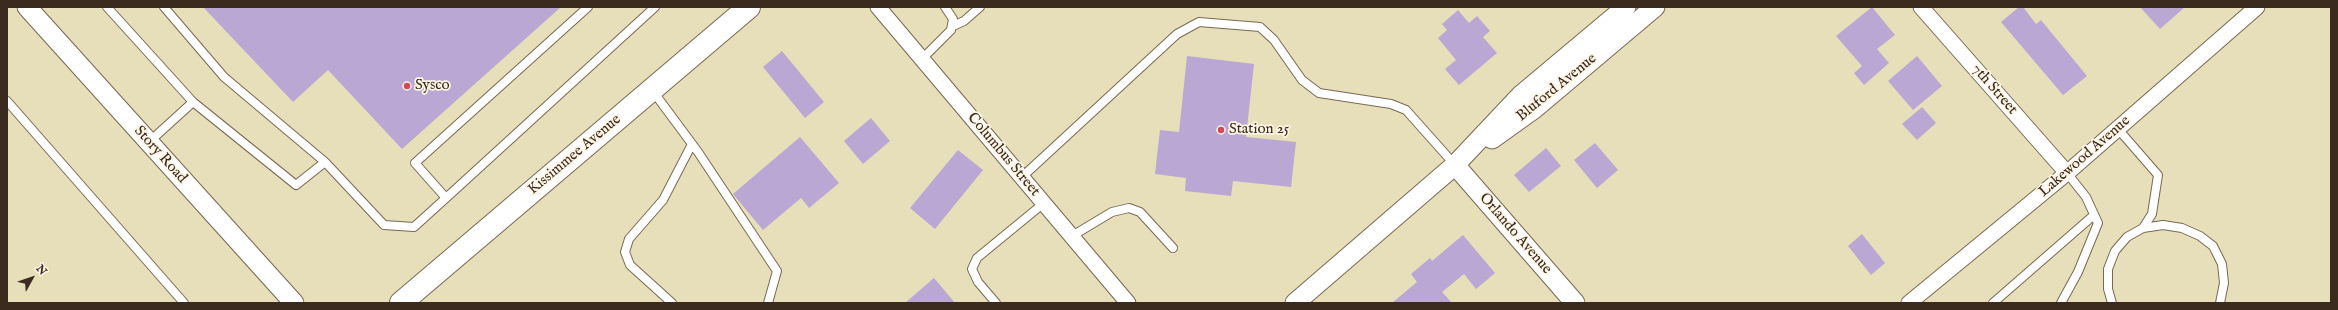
<!DOCTYPE html>
<style>
body{margin:0}
#map{position:relative;width:2338px;height:310px;overflow:hidden;background:#e7dfb9;font-family:"IM FELL English",serif}
canvas{display:block}
.frame{position:absolute;inset:0;border:8px solid #3b2a1e;pointer-events:none}
.north{position:absolute;left:12px;top:258px;width:40px;height:40px;-webkit-text-stroke:3px #fcf5e5;paint-order:stroke;rotate:50deg;font-size:11px;font-weight:700;line-height:16px;text-align:center;color:#3b2a1e}
.north::after{content:'';display:block;margin:auto;width:14px;height:18px;background:#3b2a1e;clip-path:polygon(50% 0,100% 100%,50% 72%,0 100%)}
</style>
<div id="map">
<canvas width="2338" height="310"></canvas>
<div class="frame"></div>
<div class="north">N</div>
</div>
<script>
const context = document.querySelector('canvas').getContext('2d');
context.lineJoin = 'round';
function paint(path, color) {
  context.fillStyle = color;
  context.fill(path, 'evenodd');
}
function shape(rows) {
  const path = new Path2D();
  for (const r of rows) {
    path.moveTo(r[0], r[1]);
    for (let i = 2; i < r.length; i += 2) path.lineTo(r[i], r[i + 1]);
  }
  return path;
}
function stroke(path, color, width, dash) {
  context.strokeStyle = color;
  context.lineWidth = width;
  context.lineCap = dash ? 'butt' : 'round';
  context.setLineDash(dash || []);
  context.stroke(path);
}
function label(font, color, halo, rows, align = 'center') {
  context.font = font + ' "IM FELL English",serif';
  context.lineWidth = 3.5;
  context.setLineDash([]);
  context.textBaseline = 'middle';
  context.strokeStyle = halo;
  context.fillStyle = color;
  for (const [text, x, y, turn = 0] of rows) {
    context.save();
    context.translate(x, y);
    context.rotate((+turn || 0) * Math.PI / 180);
    context.textAlign = isNaN(turn) ? turn : align;
    if (halo) context.strokeText(text, 0, 0);
    context.fillText(text, 0, 0);
    context.restore();
  }
}
const building = shape([
 [203,7,561,7,402,149,328,70,293,102],
 [1872,7,1895,35,1877,49,1889,63,1864,85,1854,73,1862,66,1836,36],
 [2019,7,2023,7,2036,24,2041,20,2087,76,2063,95,2001,22],
 [2140,7,2185,7,2160,29],
 [1458,10,1469,23,1477,16,1490,31,1483,37,1497,53,1459,85,1445,69,1456,60,1438,38,1447,30,1442,24],
 [782,51,824,102,805,118,763,67],
 [1187,56,1254,64,1246,137,1296,142,1291,187,1233,181,1231,196,1185,191,1186,178,1155,174,1160,130,1179,132],
 [1917,56,1942,86,1913,110,1888,81],
 [1922,107,1936,123,1917,140,1902,124],
 [871,118,890,141,863,164,844,141],
 [800,137,839,183,809,208,801,198,763,230,733,194],
 [1595,143,1618,170,1597,188,1574,160],
 [1546,148,1561,166,1529,192,1514,175],
 [958,150,983,170,935,229,910,208],
 [1862,234,1885,263,1871,275,1848,246],
 [1463,235,1495,273,1476,289,1464,274,1442,292,1452,303,1392,303,1417,282,1411,274,1430,258,1432,261],
 [934,278,955,303,905,303]
]);
const service = shape([
 [107,7,193,102,296,185,325,162],
 [164,7,224,77,325,162,384,225,414,227,446,198],
 [588,7,415,163,446,198,655,7],
 [953,26,964,21,980,7],
 [922,59,951,30,953,19,945,7],
 [652,90,698,152,777,271,768,303],
 [7,101,184,303],
 [2118,129,2158,175,2152,214,2143,228],
 [149,142,193,102],
 [1022,177,1177,34,1199,22,1260,27,1274,40,1302,80,1319,93,1391,104,1406,110,1455,165],
 [1072,236,1112,212,1129,208,1140,212,1173,248],
 [672,303,630,265,625,252,629,239,663,200,692,144],
 [996,303,978,282,972,269,977,258,1044,203],
 [1993,303,2094,215],
 [2061,303,2078,272,2098,223,2086,197,2067,173],
 [2112,303,2108,289,2108,269,2115,251,2127,237,2143,228,2163,225,2182,228,2200,236,2213,246,2222,264,2224,283,2220,303]
]);
const minor = shape([
 [878,7,1128,303],
 [1921,7,2067,173],
 [1909,303,2067,173,2257,7]
]);
const tertiary = shape([
 [27,7,294,303],
 [1492,139,1534,109,1655,7],
 [1455,165,1575,303],
 [1295,303,1455,165,1521,95,1626,7]
]);
const secondary = shape([
 [401,303,749,7]
]);
const markers = [
 [407,86,4,"#d1495b"],
 [1221,130,4,"#d1495b"]
];
const poiNames = [
 ["Sysco",415,86],
 ["Station 25",1229,130]
];
const streetNames = [
 ["Bluford Avenue",1557,88,-39],
 ["7th Street",1994,90,49],
 ["Story Road",160,155,48],
 ["Kissimmee Avenue",575,155,-40],
 ["Columbus Street",1003,155,50],
 ["Lakewood Avenue",2085,157,-41],
 ["Orlando Avenue",1515,234,49]
];
paint(building, '#baa7d4');
stroke(service, '#776954', 10);
stroke(minor, '#776954', 17);
stroke(tertiary, '#776954', 21);
stroke(secondary, '#776954', 24);
stroke(service, '#fff', 8);
stroke(minor, '#fff', 15);
stroke(tertiary, '#fff', 19);
stroke(secondary, '#fff', 22);
for (const [x, y, r, color] of markers) {
  const dot = new Path2D();
  dot.arc(x, y, r, 0, 2 * Math.PI);
  context.fillStyle = color;
  context.fill(dot);
  stroke(dot, '#fcf5e5', 1.5);
}
label('15px', '#3b2a1e', '#fcf5e5', poiNames, 'left');
label('15px', '#3b2a1e', '#fcf5e5', streetNames);
</script>
